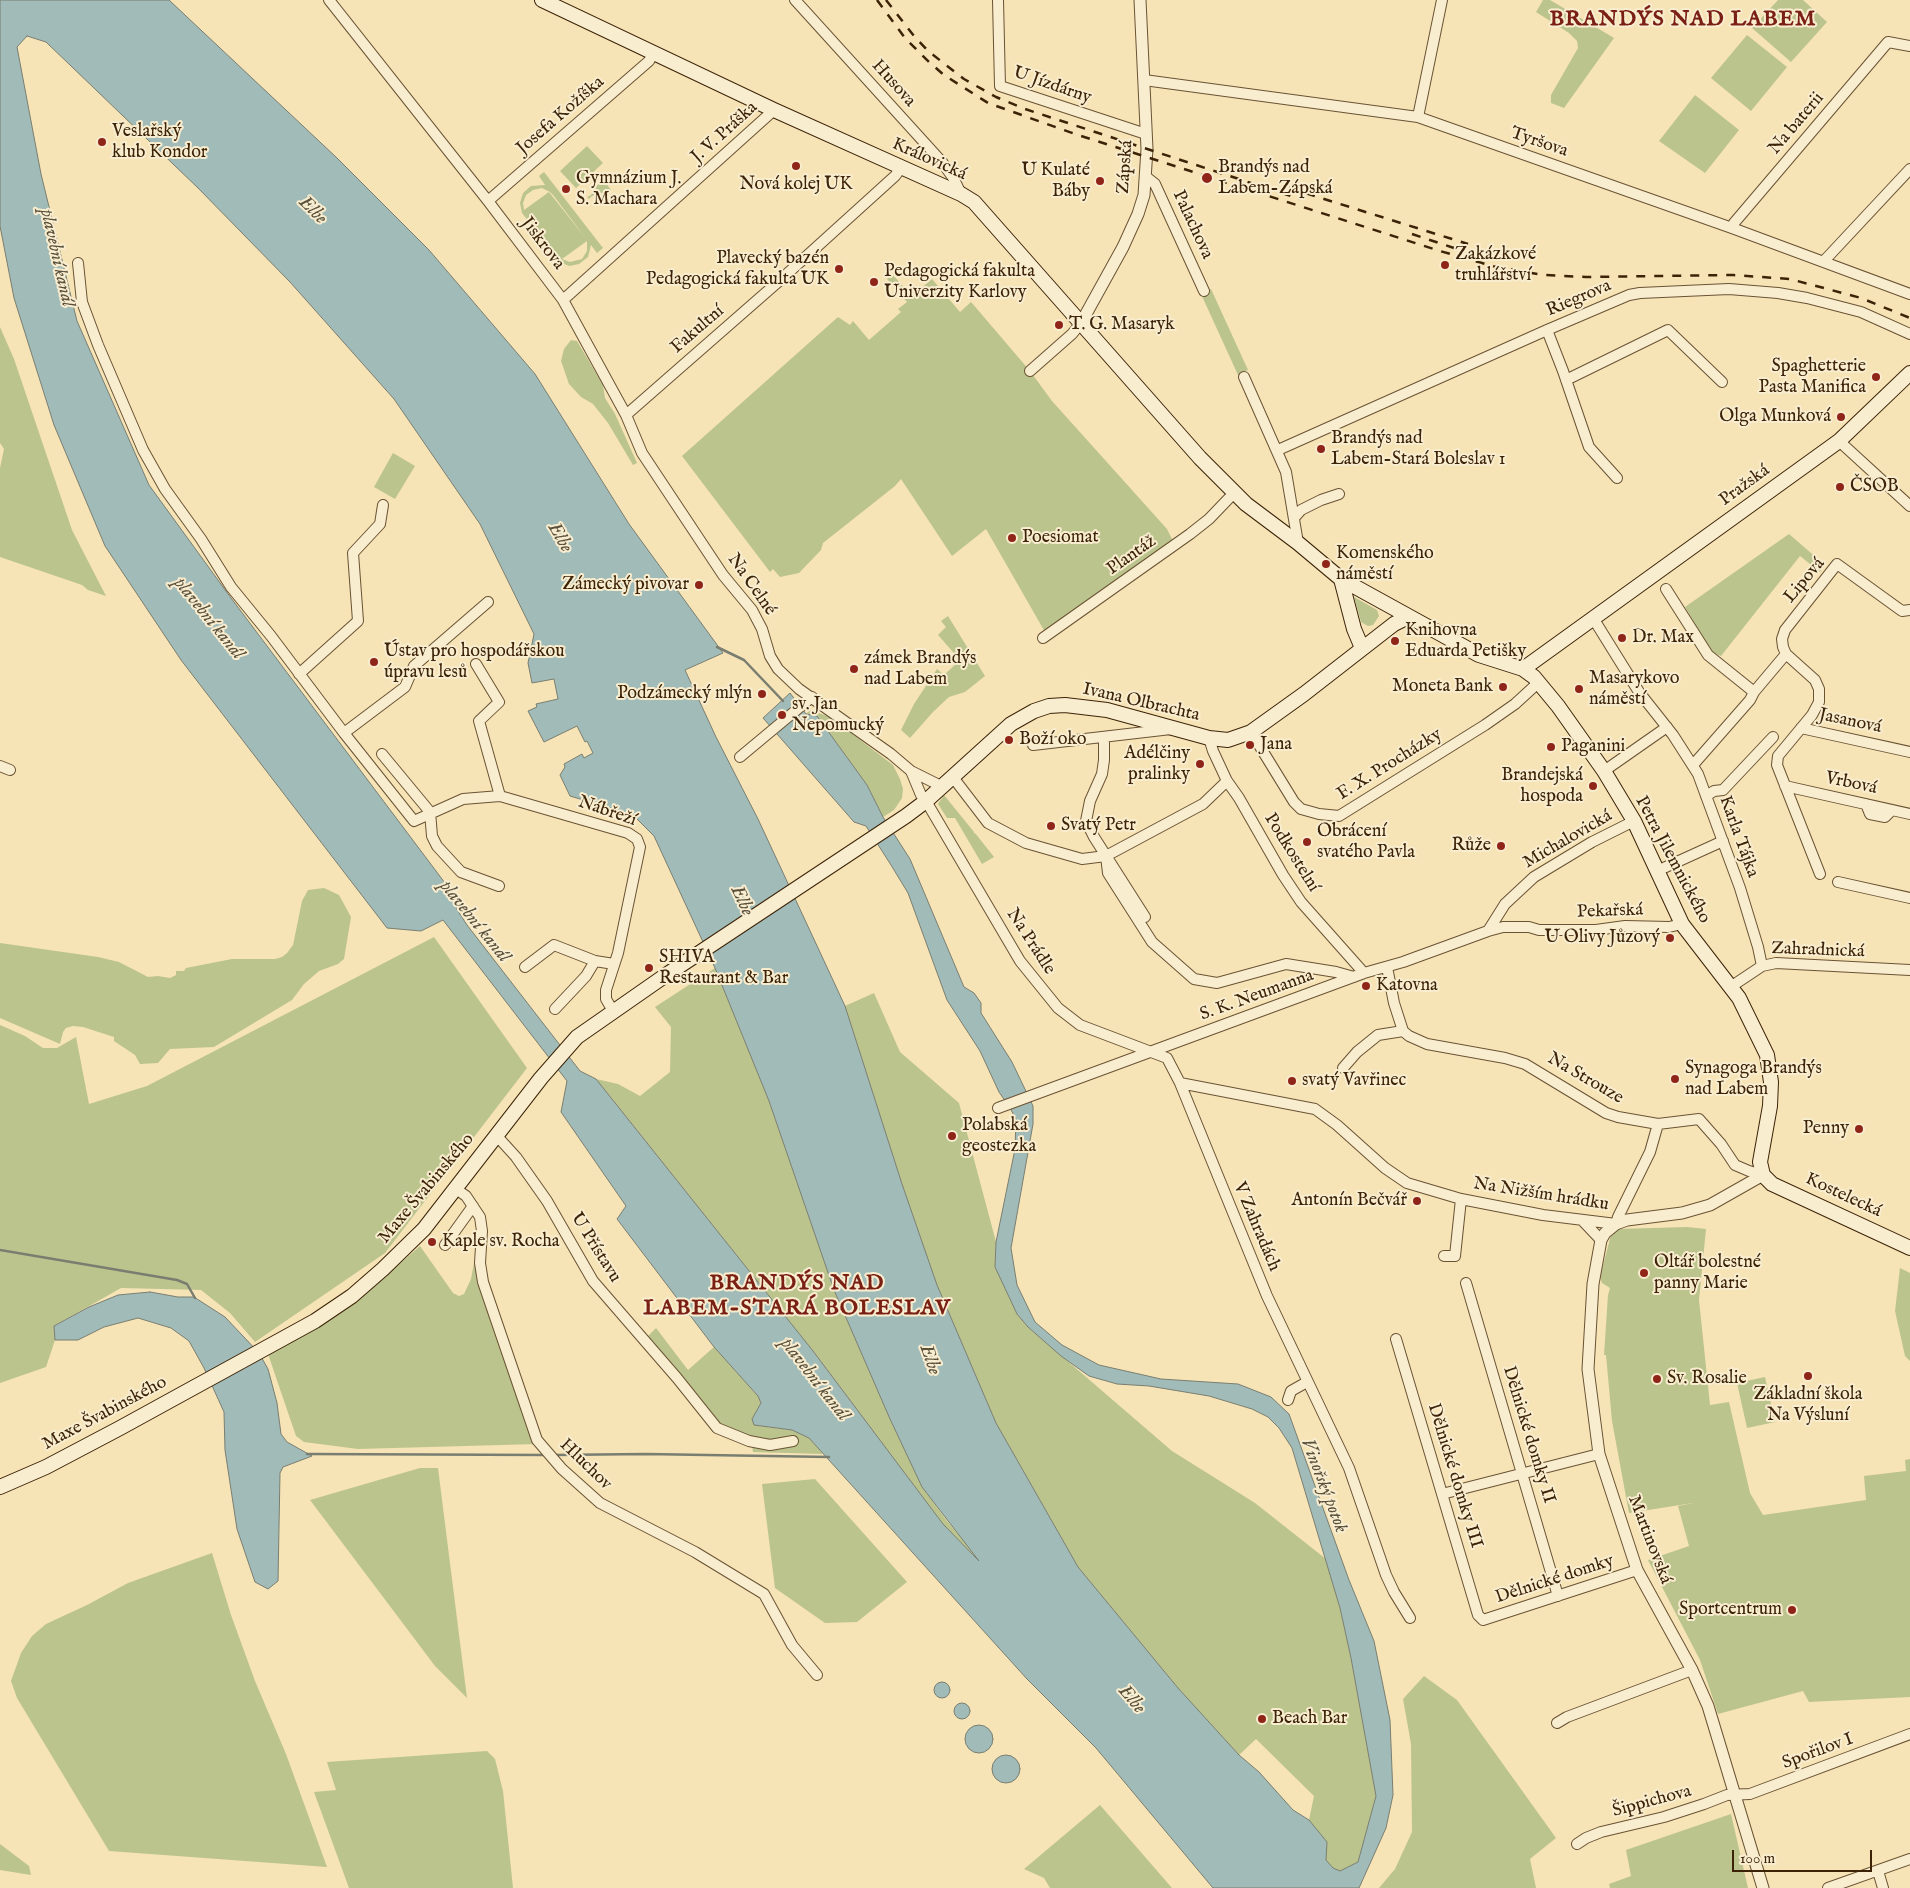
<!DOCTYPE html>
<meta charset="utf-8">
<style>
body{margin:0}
#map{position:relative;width:1910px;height:1888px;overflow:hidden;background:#f6e3b6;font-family:"IM FELL English",serif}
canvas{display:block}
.scale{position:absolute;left:1732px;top:1850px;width:140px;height:22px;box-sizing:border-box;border:2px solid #3c2307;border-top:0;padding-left:6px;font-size:15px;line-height:18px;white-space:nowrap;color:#3c2307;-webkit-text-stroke:4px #f9edd0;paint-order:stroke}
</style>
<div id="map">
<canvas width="1910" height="1888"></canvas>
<div class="scale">100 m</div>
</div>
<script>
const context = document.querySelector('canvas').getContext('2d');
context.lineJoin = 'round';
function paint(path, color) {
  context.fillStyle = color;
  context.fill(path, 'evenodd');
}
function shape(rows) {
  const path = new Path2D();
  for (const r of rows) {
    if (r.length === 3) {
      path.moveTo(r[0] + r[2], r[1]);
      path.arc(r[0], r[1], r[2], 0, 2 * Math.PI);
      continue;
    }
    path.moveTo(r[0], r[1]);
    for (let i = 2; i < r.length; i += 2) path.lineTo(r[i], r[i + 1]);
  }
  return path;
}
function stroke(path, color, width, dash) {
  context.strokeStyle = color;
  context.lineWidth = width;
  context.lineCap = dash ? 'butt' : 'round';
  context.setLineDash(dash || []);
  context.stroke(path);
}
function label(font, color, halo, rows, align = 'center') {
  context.font = font + ' "IM FELL English",serif';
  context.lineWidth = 4;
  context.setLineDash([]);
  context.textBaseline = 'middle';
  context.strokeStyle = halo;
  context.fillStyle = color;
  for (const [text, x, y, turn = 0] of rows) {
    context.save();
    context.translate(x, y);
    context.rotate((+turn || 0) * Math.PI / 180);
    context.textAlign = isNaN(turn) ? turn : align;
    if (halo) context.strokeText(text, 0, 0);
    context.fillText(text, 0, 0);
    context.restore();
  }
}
const green = shape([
 [1543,0,1550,0,1614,38,1564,108,1551,103,1551,95,1578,48,1577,41,1569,33,1536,12],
 [1778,0,1803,0,1827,22,1791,62,1752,28],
 [1747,35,1787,67,1751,111,1711,78],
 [1695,95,1739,130,1705,173,1659,141],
 [587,146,603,163,576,188,560,171],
 [544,172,603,248,597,253,591,245,588,257,579,264,569,266,560,262,522,213,520,203,523,193,531,186,545,185,539,176],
 [542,188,550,192,553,195,587,240,549,192,524,210,523,203,526,195,533,190],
 [587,241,587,251,582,259,570,262,562,259],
 [602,178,611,190,592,196,589,199,587,197,591,195],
 [892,274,912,296,932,279,960,312,971,302,960,289,1030,371,1052,401,1167,529,1173,541,1045,632,986,529,952,556,901,479,895,486,823,543,821,550,799,573,780,577,773,569,770,572,682,456,838,317,850,325,853,321,869,340,901,312,898,309,907,302,887,279],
 [1211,289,1248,370,1238,375,1201,294],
 [0,327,14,359,72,530,106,596,88,590,82,585,0,557,0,468,4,449,0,443],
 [571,340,577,341,603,385,605,398,615,414,637,463,633,465,608,423,593,404,581,397,569,384,561,361,564,349],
 [393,453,415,466,395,499,374,487],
 [1789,534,1825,565,1820,572,1800,556,1721,656,1714,653,1705,641,1685,607],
 [1354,597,1377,610,1379,616,1373,625,1368,626,1361,622],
 [948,616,985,676,965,692,949,697,933,712,910,738,901,730,914,704,937,669,944,675,960,660,938,635,946,627,941,621],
 [810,710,830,717,893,765,900,779,903,789,902,798,894,810,883,817,867,785,817,716,806,714],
 [944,795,974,832,974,834,975,833,994,857,982,864,955,818,947,818,938,804],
 [324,888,339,895,351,917,344,959,338,964,319,971,304,984,292,1000,214,1047,170,1049,158,1063,140,1064,135,1055,114,1041,114,1037,83,1027,73,1026,66,1028,63,1032,60,1044,0,1018,0,943,98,957,119,962,148,977,158,976,170,978,176,975,176,971,184,971,186,968,232,959,275,959,282,957,287,953,293,945,302,901,308,890],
 [434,937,527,1068,385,1253,255,1342,230,1313,201,1290,121,1288,54,1326,55,1340,46,1367,0,1383,0,1025,25,1036,43,1048,57,1048,76,1037,89,1104,147,1086],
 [715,968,769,1101,834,1290,890,1419,922,1487,947,1521,986,1568,943,1524,813,1351,596,1079,618,1084,640,1096,670,1072,671,1027,655,1007],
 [874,993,900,1052,959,1103,996,1242,995,1267,1017,1314,1028,1327,1172,1451,1255,1503,1326,1559,1340,1608,1351,1658,1376,1796,1358,1862,1340,1872,1333,1868,1326,1860,1327,1842,1309,1820,1314,1796,1256,1739,1239,1755,1178,1688,1078,1567,996,1423,937,1285,902,1184,845,1006],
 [1687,1227,1706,1229,1699,1300,1710,1405,1729,1402,1750,1493,1763,1515,1866,1500,1864,1476,1906,1471,1905,1460,1910,1459,1910,1697,1809,1702,1803,1691,1718,1714,1700,1660,1648,1560,1689,1546,1678,1506,1693,1503,1629,1513,1612,1421,1606,1355,1604,1355,1608,1295,1610,1288,1602,1283,1600,1277,1611,1235,1618,1229],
 [420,1246,453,1293,459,1296,464,1294,471,1279,474,1263,529,1429,537,1444,358,1449,304,1442,296,1436,267,1351,312,1329,343,1311,386,1276],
 [1900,1268,1910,1273,1910,1361,1905,1356,1895,1311],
 [656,1328,688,1370,714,1347,758,1396,761,1403,752,1419,759,1426,792,1430,809,1438,823,1454,753,1452,751,1439,721,1425,647,1337],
 [1765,1377,1775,1422,1747,1428,1737,1383],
 [420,1468,438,1468,467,1698,435,1666,310,1500],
 [815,1479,907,1582,857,1622,825,1623,775,1588,762,1484],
 [212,1553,231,1615,255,1681,286,1754,327,1867,109,1851,17,1698,11,1681,21,1653,32,1636,46,1624,87,1605,128,1583],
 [1424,1676,1457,1700,1556,1838,1530,1859,1536,1888,1379,1888,1395,1869,1412,1832,1411,1744,1403,1699],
 [487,1751,495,1759,503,1791,513,1888,349,1888,314,1792,336,1790,327,1762],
 [1100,1805,1172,1888,1050,1888,1044,1878,1024,1869],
 [1731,1814,1748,1888,1610,1888,1609,1884,1631,1876,1626,1850],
 [0,1844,29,1866,31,1875,0,1870]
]);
const water = shape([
 [0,0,169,0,337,158,429,250,535,374,629,524,723,653,685,670,716,737,758,819,845,1006,902,1184,937,1285,996,1423,1078,1567,1178,1688,1239,1755,1259,1772,1293,1810,1309,1820,1327,1842,1326,1860,1333,1868,1340,1871,1358,1862,1376,1796,1351,1658,1340,1608,1292,1448,1279,1428,1268,1417,1252,1409,1209,1396,1149,1386,1117,1384,1089,1376,1061,1356,1028,1327,1017,1314,995,1267,996,1242,1015,1149,1016,1119,1010,1108,999,1092,980,1051,947,1000,908,893,891,865,866,826,854,822,763,718,790,693,806,714,817,716,867,785,883,817,910,859,964,987,974,993,981,1003,981,1013,1012,1062,1033,1106,1033,1124,1011,1248,1017,1285,1035,1322,1062,1345,1099,1365,1161,1379,1238,1384,1271,1397,1289,1414,1349,1580,1374,1641,1390,1720,1393,1795,1386,1828,1359,1888,1213,1888,1096,1748,1027,1679,809,1438,792,1430,754,1425,752,1419,761,1403,758,1396,714,1347,617,1219,626,1206,561,1112,567,1081,443,920,421,931,387,928,181,660,105,546,54,425,14,298,0,226,0,0],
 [27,36,46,42,198,188,290,282,394,399,480,524,534,634,528,663,532,683,554,679,558,699,536,704,537,707,528,711,544,742,577,726,585,742,587,741,593,753,584,758,582,754,564,764,565,767,560,775,570,796,633,815,654,836,715,968,769,1101,834,1290,890,1419,922,1487,979,1561,943,1524,813,1351,596,1079,580,1071,467,925,456,908,460,903,231,598,149,485,77,321,41,174,17,47,27,36],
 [150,1292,178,1297,194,1297,225,1317,259,1353,268,1369,277,1403,281,1434,287,1442,312,1456,283,1467,280,1473,278,1581,268,1589,255,1582,237,1529,225,1450,224,1412,204,1368,189,1341,171,1328,138,1318,104,1327,78,1340,55,1340,54,1326,89,1307,118,1295,150,1292],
 [942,1690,8],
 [962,1711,8],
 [979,1739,14],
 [1006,1769,14]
]);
const stream = shape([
 [717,647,744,660,783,701],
 [0,1250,177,1280,187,1284,195,1298],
 [307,1454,546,1455],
 [554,1455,646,1454,829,1457]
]);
const minor = shape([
 [329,0,488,201,563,300,626,415,642,453,723,575,752,610,762,629,770,656,778,669,799,689,891,754,911,771,941,786],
 [795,0,942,162,954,179,961,194],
 [998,0,1000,86,1146,134],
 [1144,80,1418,117,1732,228,1910,294],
 [1418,117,1442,0],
 [1145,176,1155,184,1204,291],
 [488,201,649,61,653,54],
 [1732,228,1734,223,1888,42,1910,46],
 [1824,261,1910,169],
 [78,263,82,302,98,345,143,450,165,489,201,539,231,587,271,636,344,733,414,821,463,799,500,796,628,833,637,839,640,847,618,953,606,990,606,999,613,1011],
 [563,300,774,110],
 [1547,330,1563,371,1589,447,1617,478],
 [1030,371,1072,334,1081,323],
 [1244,377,1286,472,1298,543],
 [1566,380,1668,330,1722,382],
 [626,415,778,282,895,176,901,168],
 [1839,441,1910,506],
 [1278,450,1547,330,1629,295,1640,293,1729,289,1778,293,1807,298,1861,312,1910,334],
 [1294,518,1301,510,1321,500,1339,494],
 [1666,589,1708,655,1754,692],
 [1593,618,1639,692,1673,735,1698,774,1740,888,1758,947,1762,966],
 [1043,638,1190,534,1209,519,1233,494],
 [476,664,499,702,479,721,500,796],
 [299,674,358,621,353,553,380,524,383,505],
 [1801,728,1910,752],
 [1251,732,1294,802,1301,809,1319,814,1339,816,1485,725,1515,704,1539,682],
 [344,733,405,687,414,666,488,602],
 [1104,737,1104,760,1102,774,1090,801,1086,821,1094,837,1145,917],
 [1209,738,1213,751,1227,781,1239,798,1283,875,1301,902,1364,973],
 [1033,745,1171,729],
 [382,754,430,812,432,836,437,846,461,872,499,886],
 [740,757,812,697],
 [1693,765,1750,700,1754,692,1786,654],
 [0,766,10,770],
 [911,771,921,795,926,801,1020,961,1058,1008,1080,1025,1167,1058,1180,1083,1267,1296,1349,1468,1386,1575,1394,1592,1410,1618],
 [1604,771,1667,727],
 [952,776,988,823,1026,843,1082,859,1106,856,1203,804,1227,781],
 [1785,786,1910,814],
 [1706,796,1714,791,1723,790,1773,737],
 [1866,804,1870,814,1885,817,1892,810],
 [1106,856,1108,873,1152,942,1194,979,1217,983,1286,964,1336,972,1354,977],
 [1657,871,1723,841],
 [1820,874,1777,765,1778,756,1812,715,1819,702,1819,689,1815,680,1786,654,1783,647,1782,639,1785,630,1837,564,1902,611,1910,610],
 [1838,882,1910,898],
 [1488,931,1505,904,1534,877,1592,842,1634,821],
 [525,967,554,945,595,961,614,964],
 [1387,967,1394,1003,1403,1031],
 [1732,986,1762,966,1776,963,1910,970],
 [555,1009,586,976,595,961],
 [1403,1031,1409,1036,1427,1044,1505,1058,1525,1064,1606,1113,1618,1117,1658,1124,1699,1119,1721,1144,1735,1165,1749,1171,1763,1175],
 [1343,1068,1357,1052,1378,1035,1403,1031],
 [1180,1083,1315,1109,1337,1125,1385,1168,1407,1183,1461,1199,1543,1215,1616,1224,1618,1217,1650,1152,1658,1124],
 [998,1108,1364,973,1403,962,1488,931,1503,927,1529,927,1539,930,1596,930,1625,926,1669,927,1682,924],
 [496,1135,516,1157,547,1201,593,1281,677,1378,717,1428,749,1441,770,1445,793,1441],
 [456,1189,466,1196,480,1217,482,1231,480,1263,483,1282,537,1440,562,1469,600,1503,695,1552,764,1594,792,1645,817,1675],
 [1582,1220,1601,1240],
 [445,1245,473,1206],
 [1444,1256,1455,1256,1461,1199],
 [1466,1283,1558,1596],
 [1396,1339,1478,1615,1483,1620,1637,1570],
 [1288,1400,1291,1391,1307,1382],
 [1442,1494,1599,1454],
 [1557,1723,1567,1717,1692,1670],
 [1577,1844,1586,1838,1601,1832,1664,1817,1704,1804,1727,1795,1750,1794,1910,1734],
 [1878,1871,1883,1888],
 [1828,1888,1910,1859]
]);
const tertiary = shape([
 [1081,323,1123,247,1138,214,1144,195,1147,149,1140,0],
 [1763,1175,1710,1205,1682,1213,1627,1220,1616,1224,1605,1233,1601,1240,1593,1284,1588,1369,1599,1454,1637,1570,1692,1670,1708,1706,1763,1888]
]);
const secondary = shape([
 [542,0,774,110,961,194,974,202,1200,458,1246,504,1298,543,1341,579,1479,655,1523,669,1534,677,1558,706,1604,771,1634,821,1682,924,1739,998,1767,1055,1771,1082,1770,1106,1760,1162,1763,1175,1772,1184,1910,1248],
 [1341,579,1354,629,1362,648],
 [1523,669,1839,441,1910,373],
 [0,1487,46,1467,120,1428,315,1321,352,1296,383,1269,424,1229,541,1078,577,1037,666,975,906,816,926,801,1011,724,1034,711,1049,706,1065,705,1107,710,1209,738,1228,740,1251,732,1304,694,1394,624,1408,617]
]);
const rail = shape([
 [877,0,905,38,929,62,944,75,988,103,1075,134,1440,251,1496,267,1544,275,1586,277,1733,275,1790,279,1861,298,1910,318],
 [886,0,914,36,928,51,964,79,996,97,1025,109,1300,199],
 [1289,188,1468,244],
 [1412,234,1460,250]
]);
const markers = [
 [102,142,5,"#8f2418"],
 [796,166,5,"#8f2418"],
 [1207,178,6,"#8f2418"],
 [1100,181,5,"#8f2418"],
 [566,189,5,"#8f2418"],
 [1445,265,5,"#8f2418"],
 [839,269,5,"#8f2418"],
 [874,282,5,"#8f2418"],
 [1059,325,5,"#8f2418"],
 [1876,377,5,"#8f2418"],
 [1841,417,5,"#8f2418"],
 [1321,449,5,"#8f2418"],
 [1840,487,5,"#8f2418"],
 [1012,538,5,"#8f2418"],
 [1326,564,5,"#8f2418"],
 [699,585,5,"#8f2418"],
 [1622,638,5,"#8f2418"],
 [1395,641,5,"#8f2418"],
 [374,662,5,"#8f2418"],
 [854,669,5,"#8f2418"],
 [1503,687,5,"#8f2418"],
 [1579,689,5,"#8f2418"],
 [762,694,5,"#8f2418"],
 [782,715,5,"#8f2418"],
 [1009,740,5,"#8f2418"],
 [1250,745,5,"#8f2418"],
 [1551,747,5,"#8f2418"],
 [1200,764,5,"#8f2418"],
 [1593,786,5,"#8f2418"],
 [1051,826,5,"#8f2418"],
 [1307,842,5,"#8f2418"],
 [1501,846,5,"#8f2418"],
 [1670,938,5,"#8f2418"],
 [649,968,5,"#8f2418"],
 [1366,986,5,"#8f2418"],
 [1675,1079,5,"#8f2418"],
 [1292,1081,5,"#8f2418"],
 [1859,1129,5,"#8f2418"],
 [952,1136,5,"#8f2418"],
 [1417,1201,5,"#8f2418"],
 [432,1242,5,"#8f2418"],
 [1644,1273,5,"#8f2418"],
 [1808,1376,5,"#8f2418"],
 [1657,1379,5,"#8f2418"],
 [1792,1610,5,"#8f2418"],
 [1262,1719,5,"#8f2418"]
];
const streetNames = [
 ["Husova",893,84,48],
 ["U Jízdárny",1052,86,19],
 ["Josefa Kožíška",561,116,-41],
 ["Na baterii",1797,124,-50],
 ["J. V. Práška",725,133,-42],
 ["Tyršova",1539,143,19],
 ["Královická",929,160,24],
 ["Zápská",1126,167,-86],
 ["Palachova",1192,225,65],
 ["Jiskrova",542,244,53],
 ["Riegrova",1579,299,-23],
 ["Fakultní",698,330,-41],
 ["Pražská",1745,486,-36],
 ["Plantáž",1132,556,-35],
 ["Lipová",1805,581,-50],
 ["Na Celné",751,585,55],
 ["Ivana Olbrachta",1141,703,13],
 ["Jasanová",1850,722,12],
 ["F. X. Procházky",1390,765,-32],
 ["Vrbová",1851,784,12],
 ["Nábřeží",607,812,19],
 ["Karla Tájka",1738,837,70],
 ["Michalovická",1568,840,-30],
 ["Podkostelní",1291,853,58],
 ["Petra Jilemnického",1672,860,62],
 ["Pekařská",1610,912,-2],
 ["Na Prádle",1030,942,57],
 ["Zahradnická",1818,951,2],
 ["S. K. Neumanna",1257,996,-20],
 ["Na Strouze",1585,1079,30],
 ["Maxe Švabinského",427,1189,-50],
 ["Na Nižším hrádku",1541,1195,9],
 ["Kostelecká",1843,1196,25],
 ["V Zahradách",1256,1227,67],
 ["U Přístavu",595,1248,58],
 ["Maxe Švabinského",105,1414,-28],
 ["Dělnické domky II",1528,1435,73],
 ["Hluchov",585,1465,44],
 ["Dělnické domky III",1454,1476,73],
 ["Martinovská",1649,1540,69],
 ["Dělnické domky",1555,1580,-18],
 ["Spořilov I",1818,1752,-20],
 ["Šippichova",1652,1802,-15]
];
const poiNames = [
 ["Veslařský",112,132],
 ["klub Kondor",112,153],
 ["Brandýs nad",1218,168],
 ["Labem-Zápská",1218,189],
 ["U Kulaté",1090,171,"right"],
 ["Báby",1090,192,"right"],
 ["Gymnázium J.",576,179],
 ["S. Machara",576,200],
 ["Nová kolej UK",796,185,"center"],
 ["Zakázkové",1455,255],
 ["truhlářství",1455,276],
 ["Plavecký bazén",829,259,"right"],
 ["Pedagogická fakulta UK",829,280,"right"],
 ["Pedagogická fakulta",884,272],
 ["Univerzity Karlovy",884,293],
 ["T. G. Masaryk",1069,325],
 ["Spaghetterie",1866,367,"right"],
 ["Pasta Manifica",1866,388,"right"],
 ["Olga Munková",1831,417,"right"],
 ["Brandýs nad",1331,439],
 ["Labem-Stará Boleslav 1",1331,460],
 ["ČSOB",1850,487],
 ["Poesiomat",1022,538],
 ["Komenského",1336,554],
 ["náměstí",1336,575],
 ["Zámecký pivovar",689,585,"right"],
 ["Knihovna",1405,631],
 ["Eduarda Petišky",1405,652],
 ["Dr. Max",1632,638],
 ["Ústav pro hospodářskou",384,652],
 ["úpravu lesů",384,673],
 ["zámek Brandýs",864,659],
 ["nad Labem",864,680],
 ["Masarykovo",1589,679],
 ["náměstí",1589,700],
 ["Moneta Bank",1493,687,"right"],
 ["Podzámecký mlýn",752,694,"right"],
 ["sv. Jan",792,705],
 ["Nepomucký",792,726],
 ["Boží oko",1019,740],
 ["Jana",1260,745],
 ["Paganini",1561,747],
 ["Adélčiny",1190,754,"right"],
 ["pralinky",1190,775,"right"],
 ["Brandejská",1583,776,"right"],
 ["hospoda",1583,797,"right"],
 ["Svatý Petr",1061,826],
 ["Obrácení",1317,832],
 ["svatého Pavla",1317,853],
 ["Růže",1491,846,"right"],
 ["U Olivy Jůzový",1660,938,"right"],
 ["SHIVA",659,958],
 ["Restaurant & Bar",659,979],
 ["Katovna",1376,986],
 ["Synagoga Brandýs",1685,1069],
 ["nad Labem",1685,1090],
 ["svatý Vavřinec",1302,1081],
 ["Polabská",962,1126],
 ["geostezka",962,1147],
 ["Penny",1849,1129,"right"],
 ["Antonín Bečvář",1407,1201,"right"],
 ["Kaple sv. Rocha",442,1242],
 ["Oltář bolestné",1654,1263],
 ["panny Marie",1654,1284],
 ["Sv. Rosalie",1667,1379],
 ["Základní škola",1808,1395,"center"],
 ["Na Výsluní",1808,1416,"center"],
 ["Sportcentrum",1782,1610,"right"],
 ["Beach Bar",1272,1719]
];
const waterNames = [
 ["Elbe",312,211,45],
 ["plavební kanál",56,258,77],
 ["Elbe",559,538,60],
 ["plavební kanál",208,619,51],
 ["Elbe",741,901,65],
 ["plavební kanál",474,922,51],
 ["Elbe",929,1360,71],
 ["plavební kanál",814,1380,52],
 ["Vinořský potok",1323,1486,69],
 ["Elbe",1131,1700,50]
];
const districtNames = [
 ["BRANDÝS NAD LABEM",1683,20],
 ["BRANDÝS NAD",797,1284],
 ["LABEM-STARÁ BOLESLAV",797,1309]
];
paint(green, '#bcc48e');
paint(water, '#a1bbb8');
stroke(water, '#797e71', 1);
stroke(stream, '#797e71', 2.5);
stroke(minor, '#6a5333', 12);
stroke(tertiary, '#6a5333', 13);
stroke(secondary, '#3c2307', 16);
stroke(minor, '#f9edd0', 10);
stroke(tertiary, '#f9edd0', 11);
stroke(secondary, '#f9edd0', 14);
stroke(rail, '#3c2307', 2.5, [9, 9]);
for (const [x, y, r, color] of markers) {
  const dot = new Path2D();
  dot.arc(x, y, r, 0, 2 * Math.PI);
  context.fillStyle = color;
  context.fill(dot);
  stroke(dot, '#f9edd0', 2);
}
label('18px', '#3c2307', '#f9edd0', streetNames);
label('18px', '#3c2307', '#f9edd0', poiNames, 'left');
label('italic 19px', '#5a513c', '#f9edd0', waterNames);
context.letterSpacing = '1px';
label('bold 22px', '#7a1f14', '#f9edd0', districtNames);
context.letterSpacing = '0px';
</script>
